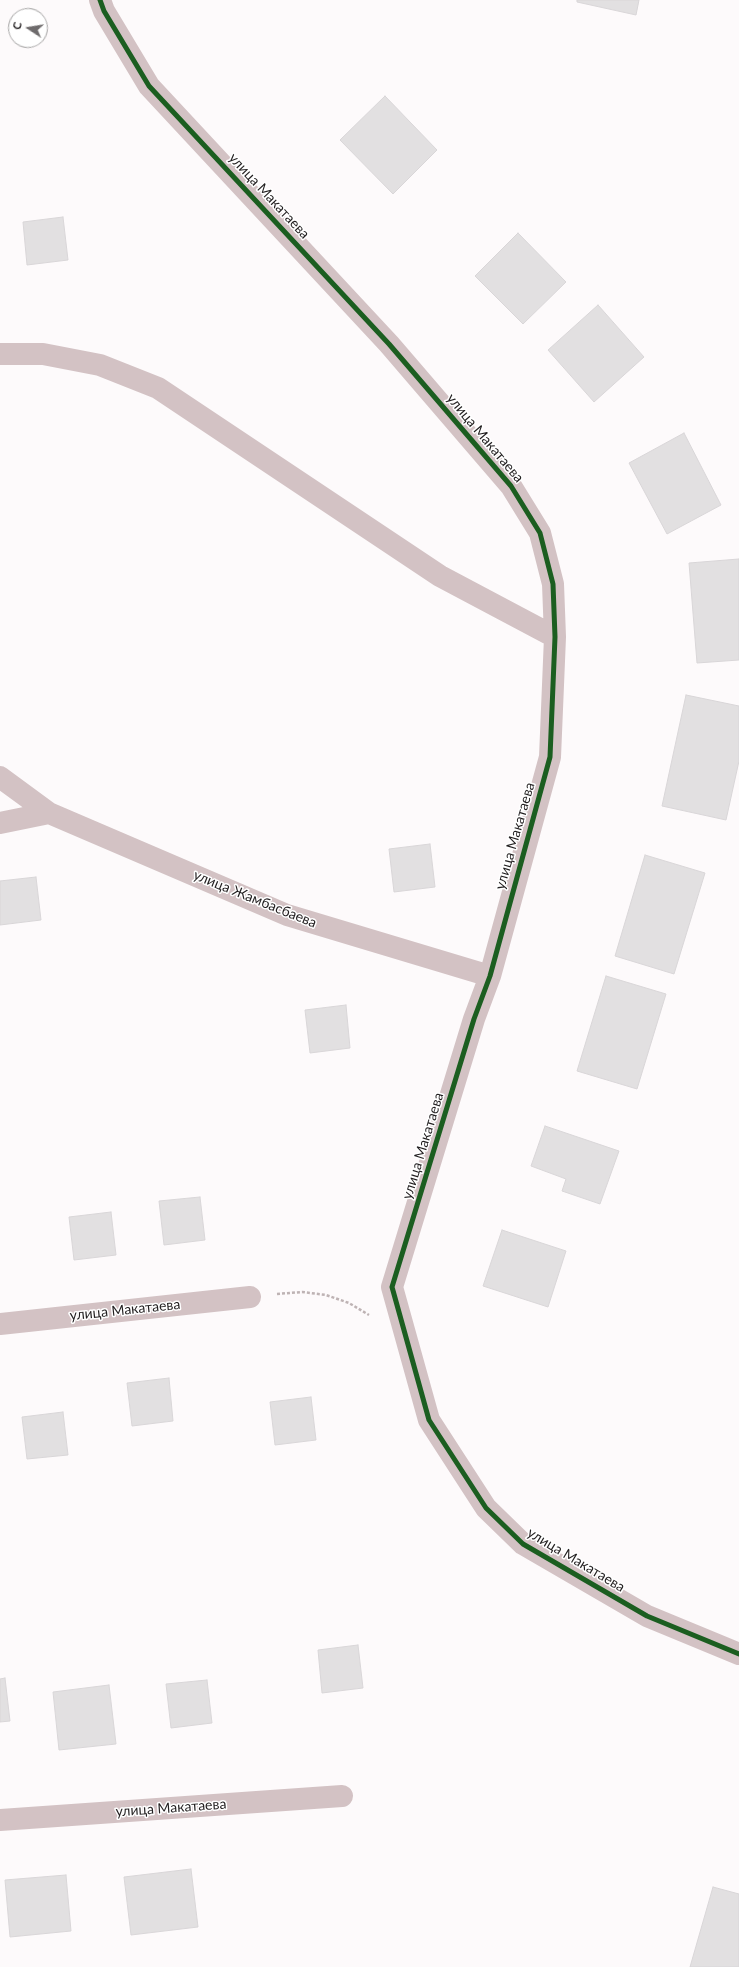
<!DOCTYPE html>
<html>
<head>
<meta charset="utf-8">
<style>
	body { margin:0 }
	#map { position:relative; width:739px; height:1967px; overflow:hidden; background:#fdfafb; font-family:Lato,sans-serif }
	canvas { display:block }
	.north { position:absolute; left:8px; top:8px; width:40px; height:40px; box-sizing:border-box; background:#fff; border:1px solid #a6a5a5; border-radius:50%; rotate:282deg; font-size:11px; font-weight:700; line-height:16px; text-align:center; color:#211e1f }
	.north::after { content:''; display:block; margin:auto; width:14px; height:18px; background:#6e6b6c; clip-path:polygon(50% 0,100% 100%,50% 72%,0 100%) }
</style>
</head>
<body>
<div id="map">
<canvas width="739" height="1967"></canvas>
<div class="north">С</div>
</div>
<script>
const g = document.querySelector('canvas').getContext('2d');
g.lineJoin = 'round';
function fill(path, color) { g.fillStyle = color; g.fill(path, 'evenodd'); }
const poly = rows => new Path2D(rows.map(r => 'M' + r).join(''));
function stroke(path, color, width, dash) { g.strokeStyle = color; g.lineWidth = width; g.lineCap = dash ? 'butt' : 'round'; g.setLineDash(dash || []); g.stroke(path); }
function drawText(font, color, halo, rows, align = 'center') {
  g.font = font + ' Lato,sans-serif'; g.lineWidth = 3; g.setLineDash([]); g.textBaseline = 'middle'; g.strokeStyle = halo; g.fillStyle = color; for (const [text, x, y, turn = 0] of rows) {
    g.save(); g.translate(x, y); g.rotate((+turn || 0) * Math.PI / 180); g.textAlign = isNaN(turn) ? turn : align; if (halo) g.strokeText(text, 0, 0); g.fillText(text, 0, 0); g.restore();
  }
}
const building = poly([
	[577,0,639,0,636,15,577,2,577,0],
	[385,96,437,150,393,194,340,140,385,96],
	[63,217,68,260,27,265,23,222,63,217],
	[518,233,566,282,523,324,475,276,518,233],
	[598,305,644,357,594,402,548,350,598,305],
	[684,433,721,505,667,534,629,463,684,433],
	[739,559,739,660,697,663,689,563,739,559],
	[686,695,739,706,739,761,726,820,662,806,686,695],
	[430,844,435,887,394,892,389,849,430,844],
	[645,855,705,873,674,974,615,956,645,855],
	[36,877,41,920,0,925,0,881,36,877],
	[606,976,666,994,637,1089,577,1071,606,976],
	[346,1005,350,1048,310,1053,305,1010,346,1005],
	[545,1126,619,1151,600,1204,562,1191,566,1179,531,1166,545,1126],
	[200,1197,205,1240,164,1245,159,1201,200,1197],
	[111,1212,116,1255,74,1260,69,1217,111,1212],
	[502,1230,566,1251,548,1307,483,1286,502,1230],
	[169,1378,173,1421,132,1426,127,1383,169,1378],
	[311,1397,316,1440,275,1445,270,1402,311,1397],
	[63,1412,68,1455,27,1459,22,1417,63,1412],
	[358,1645,363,1688,322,1693,318,1650,358,1645],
	[5,1678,10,1721,0,1722,0,1679,5,1678],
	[207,1680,212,1723,171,1728,166,1684,207,1680],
	[109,1685,116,1744,59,1750,53,1692,109,1685],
	[191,1869,198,1927,131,1935,124,1877,191,1869],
	[66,1875,71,1931,10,1937,5,1880,66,1875],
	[713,1887,739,1894,739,1967,690,1967,713,1887]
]);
fill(building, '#e2e0e1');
stroke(building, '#d9d6d8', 1);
stroke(poly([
	[277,1294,302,1292,326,1295,349,1303,369,1315]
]), '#beb3b4', 2.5, [3, 2]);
stroke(poly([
	[100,0,104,11,149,86,389,344,511,486,540,533,553,584,555,637,550,757,490,976,474,1019,392,1287,429,1420,486,1508,523,1544,647,1616,739,1654],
	[0,354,43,354,100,365,158,388,440,576,555,637],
	[0,777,49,813,287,915,490,976],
	[0,823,49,813],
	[0,1324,250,1297],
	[0,1820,342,1796]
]), '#d3c2c4', 22);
stroke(poly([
	[100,0,104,11,149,86,389,344,511,486,540,533,553,584,555,637,550,757,490,976,474,1019,392,1287,429,1420,486,1508,523,1544,647,1616,739,1654]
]), '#1b5e20', 5);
drawText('14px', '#211e1f', '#fff', [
	["улица Макатаева",269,196,47],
	["улица Макатаева",485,438,50],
	["улица Макатаева",515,836,-74],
	["улица Жамбасбаева",255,899,22],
	["улица Макатаева",423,1146,-73],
	["улица Макатаева",125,1310,-6],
	["улица Макатаева",576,1560,31],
	["улица Макатаева",171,1808,-4]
]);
</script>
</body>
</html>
